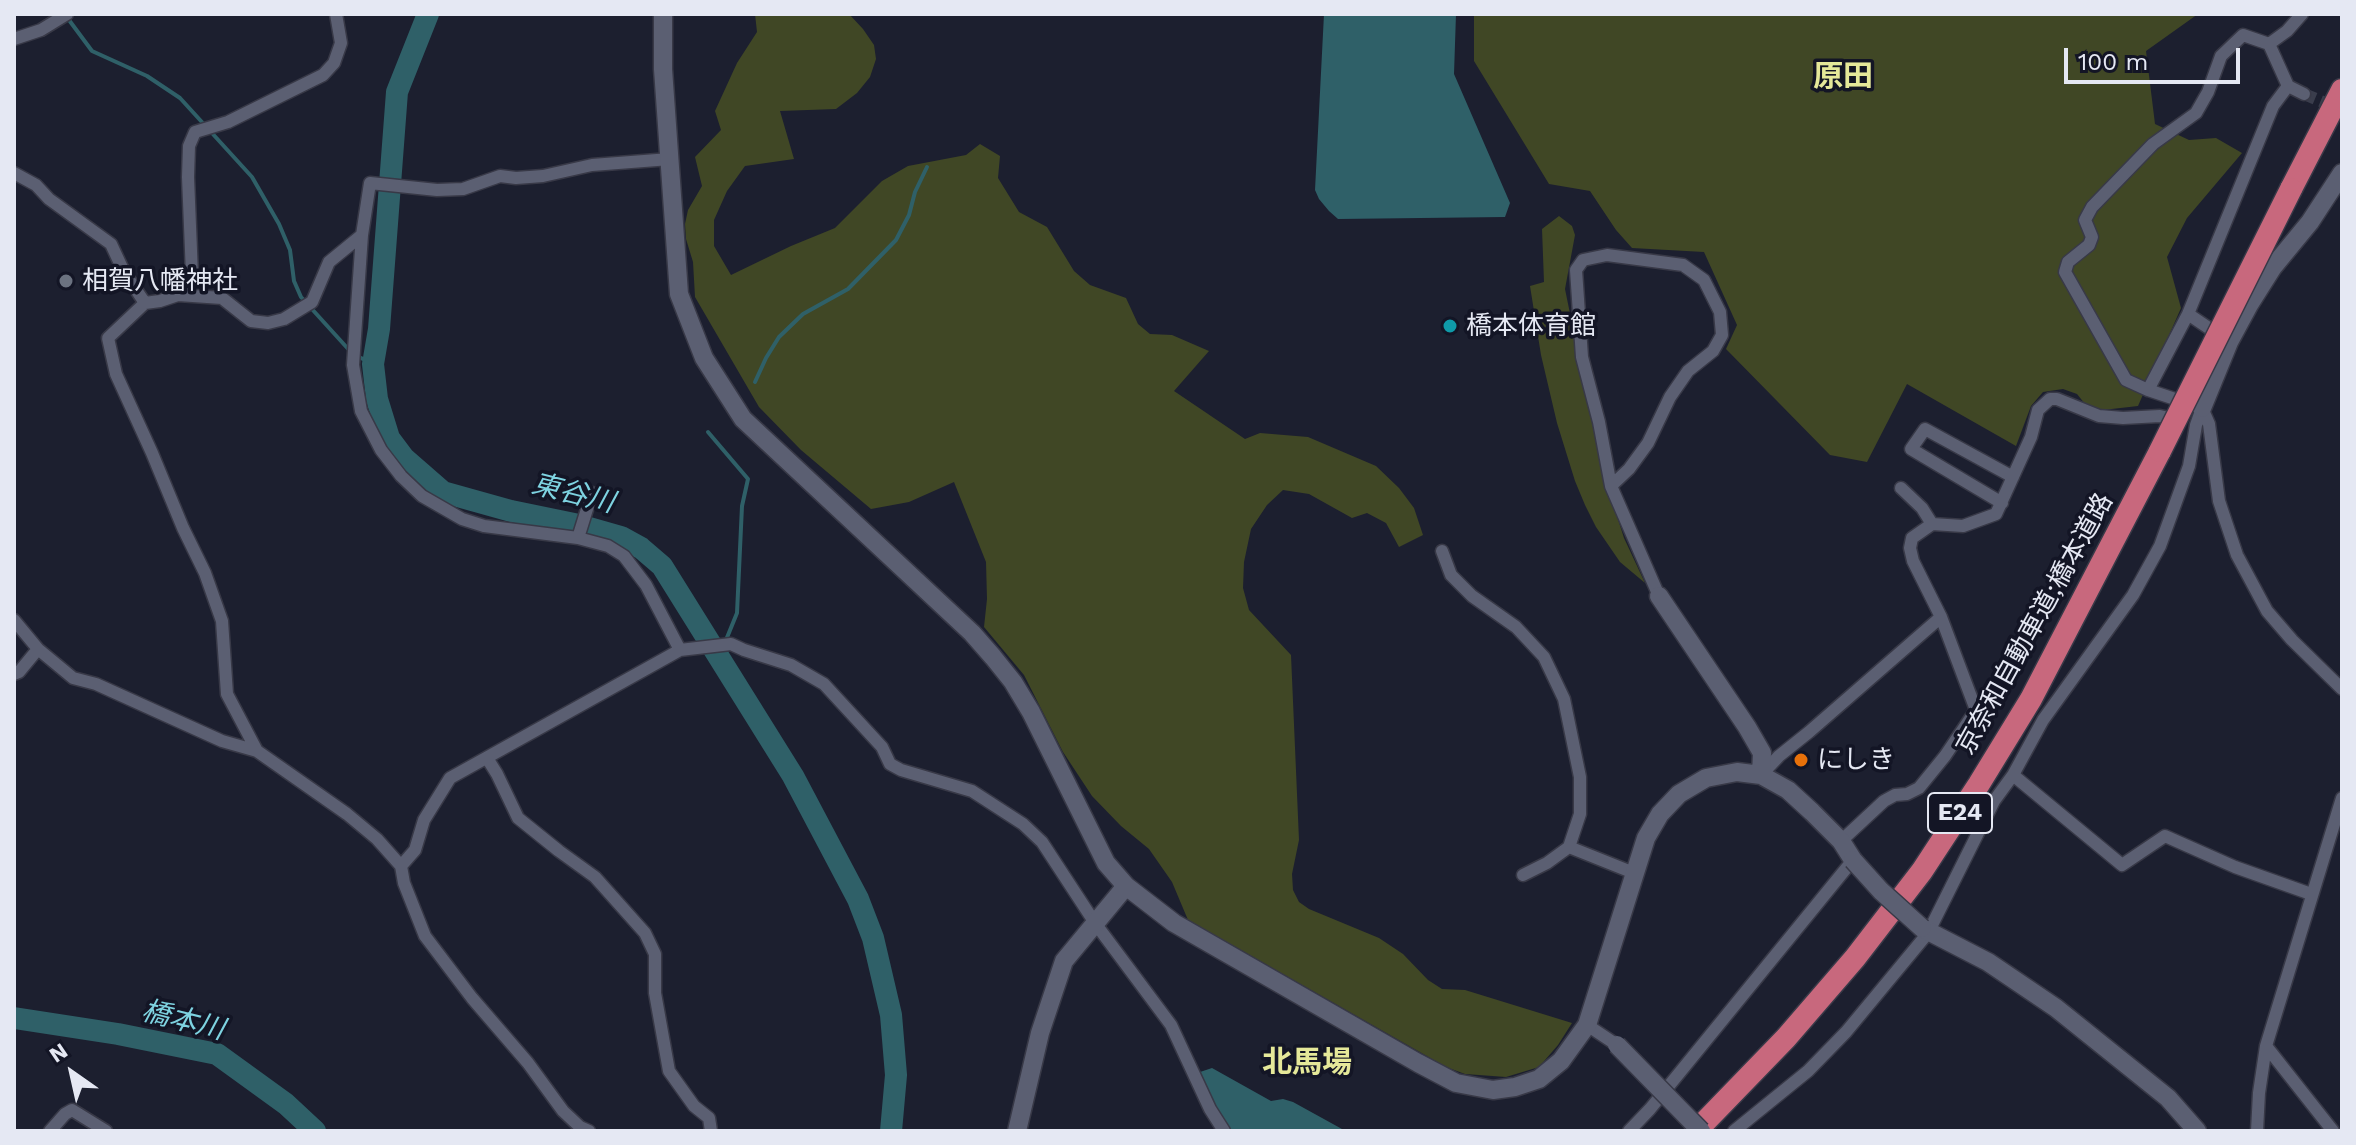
<!DOCTYPE html>
<html>
<head>
<meta charset="utf-8">
<style>
	body { margin:0 }
	#map { position:relative; width:2356px; height:1145px; overflow:hidden; background:#1c1f2f; font-family:"Work Sans",sans-serif }
	canvas { display:block }
	.frame { position:absolute; inset:0; border:16px solid #e5e8f3; pointer-events:none }
	.north { position:absolute; left:32px; top:1033px; width:80px; height:80px; -webkit-text-stroke:6px #131525; paint-order:stroke; rotate:326deg; font-size:22px; font-weight:700; line-height:32px; text-align:center; color:#e5e8f3 }
	.north::after { content:''; display:block; margin:auto; width:28px; height:36px; background:#e5e8f3; clip-path:polygon(50% 0,100% 100%,50% 72%,0 100%) }
	.scale { position:absolute; left:2064px; top:48px; width:176px; height:36px; box-sizing:border-box; border:4px solid #e5e8f3; border-top:0; padding-left:10px; font-size:24px; line-height:28px; white-space:nowrap; color:#e5e8f3; -webkit-text-stroke:6px #131525; paint-order:stroke }
</style>
</head>
<body>
<div id="map">
<canvas width="2356" height="1145"></canvas>
<div class="frame"></div>
<div class="north">N</div>
<div class="scale">100 m</div>
</div>
<script>
const g = document.querySelector('canvas').getContext('2d');
g.lineJoin = 'round';
function fill(path, color) { g.fillStyle = color; g.fill(path, 'evenodd'); }
const poly = rows => new Path2D(rows.map(r => 'M' + r).join(''));
function stroke(path, color, width, dash) { g.strokeStyle = color; g.lineWidth = width; g.lineCap = dash ? 'butt' : 'round'; g.setLineDash(dash || []); g.stroke(path); }
function drawText(font, color, halo, rows, align = 'center') {
  g.font = font + ' "Work Sans","Noto Sans JP",sans-serif'; g.lineWidth = 7; g.setLineDash([]); g.textBaseline = 'middle'; g.strokeStyle = halo; g.fillStyle = color; for (const [text, x, y, turn = 0] of rows) {
    g.save(); g.translate(x, y); g.rotate((+turn || 0) * Math.PI / 180); g.textAlign = isNaN(turn) ? turn : align; if (halo) g.strokeText(text, 0, 0); g.fillText(text, 0, 0); g.restore();
  }
}
fill(poly([
	[755,14,849,14,863,29,874,45,876,59,870,77,857,93,836,109,780,111,794,159,745,166,727,191,714,220,714,246,731,275,791,246,835,228,882,181,908,166,966,155,980,144,1000,156,998,178,1019,212,1047,227,1074,271,1090,285,1126,298,1138,324,1150,334,1172,335,1209,351,1174,391,1245,439,1260,433,1308,437,1376,466,1399,488,1414,508,1423,535,1399,547,1386,523,1367,513,1352,518,1309,494,1283,490,1267,505,1251,529,1244,562,1243,588,1249,610,1291,655,1299,840,1292,874,1293,890,1299,902,1309,909,1379,938,1403,954,1428,980,1442,989,1465,990,1572,1023,1558,1045,1539,1067,1506,1077,1465,1074,1446,1067,1188,920,1172,882,1149,849,1121,826,1092,796,1063,752,1024,675,984,627,987,599,986,562,954,482,909,502,871,509,801,450,759,407,695,297,693,262,686,239,685,224,688,210,702,186,695,157,721,130,715,111,737,63,757,32],
	[1474,14,2198,14,2146,51,2155,124,2189,140,2216,138,2242,153,2187,218,2167,257,2181,308,2138,406,2103,410,2085,404,2077,394,2063,389,2043,392,2031,406,2016,446,1907,384,1867,462,1830,455,1726,349,1737,325,1704,252,1632,248,1616,230,1590,191,1549,184,1474,61],
	[1559,216,1572,226,1575,235,1565,289,1601,466,1624,538,1645,583,1620,562,1596,527,1585,505,1575,481,1557,423,1541,355,1530,286,1544,282,1542,229]
]), '#404725');
fill(poly([
	[1324,14,1456,14,1454,74,1510,203,1505,217,1338,219,1329,211,1319,199,1315,190],
	[1212,1068,1271,1101,1283,1099,1293,1102,1342,1129,1340,1131,1230,1131,1218,1114,1197,1073]
]), '#2f6068');
stroke(poly([
	[66,16,92,51,147,76,180,98,252,177,279,224,290,250,294,281,301,297,350,351],
	[357,356,373,364],
	[755,382,766,358,779,337,803,314,848,289,896,240,909,215,915,192,927,167],
	[708,432,748,479,742,506,737,613,726,640],
	[719,658,723,648]
]), '#2f6068', 4);
stroke(poly([
	[428,14,397,92,379,329,373,364,377,399,389,438,404,458,443,492,511,511,579,525,621,537,641,548,662,566,793,776,858,899,873,938,891,1015,896,1075,891,1131],
	[14,1018,118,1034,217,1054,286,1104,315,1131]
]), '#2f6068', 22);
stroke(poly([
	[2304,94,2335,107]
]), '#3a3d4c', 12, [12, 6]);
const street = poly([
	[14,39,41,30,67,14],
	[2269,44,2287,31,2302,14],
	[2304,94,2288,86,2269,44,2243,35,2221,56,2208,92,2196,113,2153,144,2092,207,2085,220,2092,237,2089,245,2068,262,2065,272,2126,380,2148,390,2202,408,2209,424,2219,501,2237,555,2267,611,2292,640,2342,689],
	[670,159,592,165,543,176,516,178,500,176,463,189,437,190,370,183,362,235,353,365,361,411,381,450,401,476,422,496,462,519,484,526,578,538,608,546,624,556,646,585,680,650],
	[14,173,36,185,49,199,111,244,124,272,145,303],
	[178,295,192,275,188,177,189,146,195,132,228,122,323,75,334,63,341,43,336,14],
	[2188,314,2222,337],
	[2148,390,2188,314,2273,106,2288,86],
	[1611,486,1629,469,1648,443,1670,397,1688,371,1713,351,1722,335,1720,312,1704,280,1683,265,1607,255,1583,260,1576,270,1582,357,1599,422,1611,486,1659,596],
	[1901,488,1922,508,1932,524],
	[2002,503,1911,449,1925,429,2013,477],
	[578,538,592,493],
	[1442,551,1451,575,1472,596,1516,627,1544,657,1564,699,1580,777,1580,814,1569,847],
	[14,620,38,649,73,678,96,684,222,741,257,751,347,814,377,839,401,866,404,883,425,936,472,998,528,1063,563,1111,580,1127,589,1131],
	[14,674,19,672,38,649],
	[257,751,227,694,222,621,205,573,183,528,152,453,116,374,108,338,145,303,160,301,178,295,222,298,251,321,268,323,284,319,312,302,329,262,362,235],
	[487,758,497,774,518,818,559,851,595,877,645,933,655,954,655,993,669,1071,694,1106,709,1118,711,1131],
	[1761,775,1779,756,1809,732,1941,617],
	[2013,775,2122,865,2165,836,2235,867,2311,894],
	[1841,841,1884,801,1895,795,1907,794,1919,788,1945,756,1976,710,1941,617,1913,561,1910,548,1912,538,1932,524,1963,526,1996,514,2031,437,2038,410,2050,399,2057,399,2099,416,2123,418,2160,416,2179,420],
	[401,866,415,850,424,820,450,778,680,650,731,644,744,650,791,665,824,684,882,747,890,764,901,770,972,791,1023,824,1042,842,1095,923,1171,1025,1210,1109,1224,1131],
	[1523,875,1547,863,1569,847,1634,873],
	[1587,1025,1617,1045],
	[2266,1046,2333,1131],
	[50,1131,65,1114,72,1110,106,1131],
	[1629,1131,1650,1109,1853,860],
	[1734,1131,1808,1071,1846,1032,1928,933,1994,801,2013,775,2043,720,2133,595,2160,546,2189,466,2196,425,2202,408],
	[2257,1131,2259,1093,2266,1046,2342,798]
]);
const secondary = poly([
	[663,14,663,69,679,294,704,358,743,419,972,633,993,657,1013,682,1031,712,1106,863,1126,886,1174,923,1418,1063,1456,1083,1493,1090,1515,1087,1539,1079,1561,1061,1587,1025,1646,838,1660,814,1679,794,1706,778,1737,772,1761,775,1788,790,1812,812,1841,841,1853,860],
	[2202,408,2229,342,2249,305,2273,267,2310,222,2342,173],
	[1659,596,1747,727,1762,753,1761,775],
	[1922,928,1988,962,2056,1008,2168,1098,2197,1131],
	[1017,1131,1040,1033,1064,961,1126,886]
]);
const highway = poly([
	[2291,189,2342,90],
	[1696,1131,1786,1038,1855,958,1922,871,1979,784,2031,699,2160,451]
]);
stroke(street, '#383947', 15);
stroke(secondary, '#383947', 21);
stroke(highway, '#383947', 25);
stroke(street, '#5b5f72', 12);
stroke(secondary, '#5b5f72', 18);
stroke(highway, '#c8687d', 22);
const secondaryBridge = poly([
	[1853,860,1881,891,1922,928],
	[1617,1045,1701,1131]
]);
const highwayBridge = poly([
	[2160,451,2291,189]
]);
stroke(secondaryBridge, '#383947', 21, []);
stroke(highwayBridge, '#383947', 25, []);
stroke(secondaryBridge, '#5b5f72', 18);
stroke(highwayBridge, '#c8687d', 22);
for (const [x, y, r, color] of [
	[66,281,8,"#6b7280"],
	[1450,326,8,"#0f9aa8"],
	[1801,760,8,"#e8710a"]
]) { const dot = new Path2D(); dot.arc(x, y, r, 0, 2 * Math.PI); g.fillStyle = color; g.fill(dot); stroke(dot, '#131525', 3); }
for (const [x, y, w] of [
	[1960,813,64]
]) { const box = new Path2D(); box.roundRect(x - w / 2, y - 20, w, 40, 6); g.fillStyle = '#131525'; g.fill(box); stroke(box, '#e5e8f3', 2); }
drawText('bold 24px', '#e5e8f3', null, [
	["E24",1960,813]
]);
drawText('26px', '#e5e8f3', '#131525', [
	["相賀八幡神社",82,281],
	["橋本体育館",1466,326],
	["にしき",1817,760]
], 'left');
drawText('26px', '#e5e8f3', '#131525', [
	["京奈和自動車道;橋本道路",2035,624,-61]
]);
drawText('italic 28px', '#7ed3e1', '#131525', [
	["東谷川",573,494,14],
	["橋本川",183,1021,14]
]);
drawText('bold 30px', '#e5e899', '#131525', [
	["原田",1843,77],
	["北馬場",1307,1063]
]);
</script>
</body>
</html>
